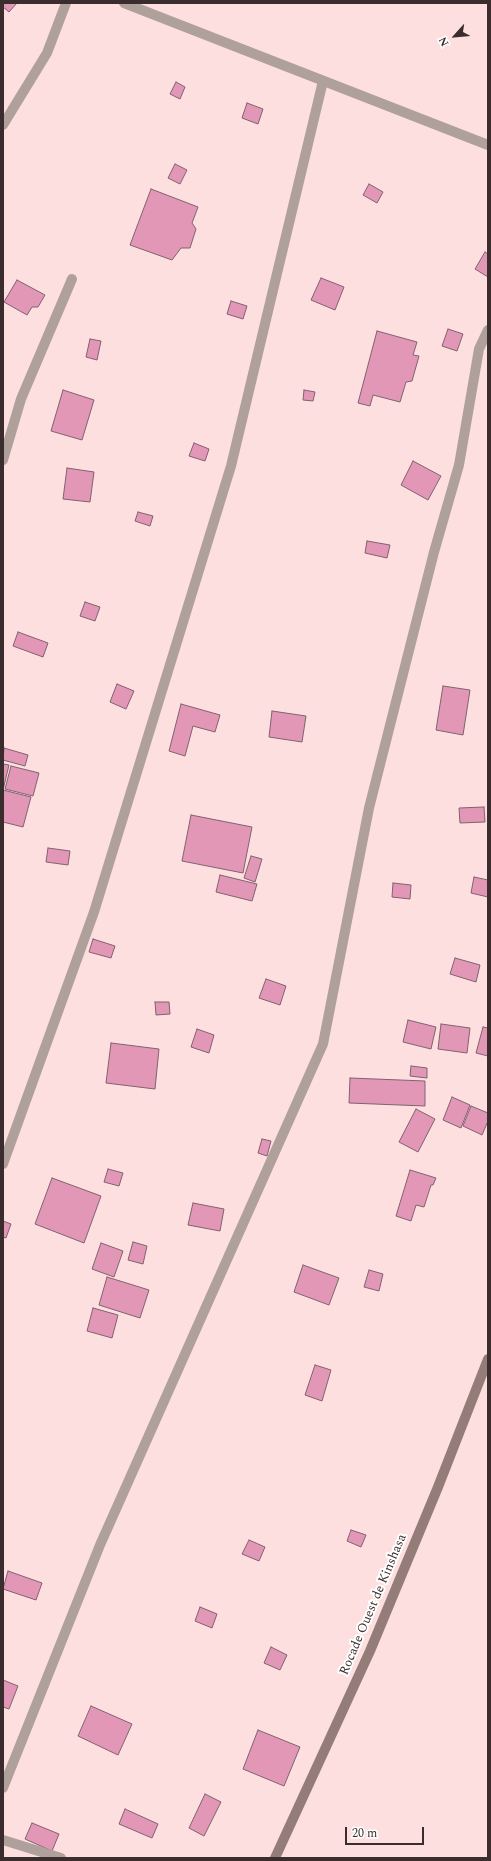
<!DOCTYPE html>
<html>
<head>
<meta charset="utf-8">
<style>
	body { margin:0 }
	#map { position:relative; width:491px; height:1861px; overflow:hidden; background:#fddfe0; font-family:Spectral,serif }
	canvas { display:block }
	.frame { position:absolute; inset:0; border:4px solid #3b2d2e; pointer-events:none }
	.north { position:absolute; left:435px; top:16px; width:40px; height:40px; -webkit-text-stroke:3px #fff; paint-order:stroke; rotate:243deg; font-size:11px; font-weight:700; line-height:16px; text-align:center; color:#3b2d2e }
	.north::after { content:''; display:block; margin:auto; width:14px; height:18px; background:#3b2d2e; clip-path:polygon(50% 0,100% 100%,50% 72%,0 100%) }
	.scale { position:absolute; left:345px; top:1827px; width:79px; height:18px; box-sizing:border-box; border:2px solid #3b2d2e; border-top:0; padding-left:5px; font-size:12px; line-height:14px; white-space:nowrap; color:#3b2d2e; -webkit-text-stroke:3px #fff; paint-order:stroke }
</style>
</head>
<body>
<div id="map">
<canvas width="491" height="1861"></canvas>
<div class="frame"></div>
<div class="north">N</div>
<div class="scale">20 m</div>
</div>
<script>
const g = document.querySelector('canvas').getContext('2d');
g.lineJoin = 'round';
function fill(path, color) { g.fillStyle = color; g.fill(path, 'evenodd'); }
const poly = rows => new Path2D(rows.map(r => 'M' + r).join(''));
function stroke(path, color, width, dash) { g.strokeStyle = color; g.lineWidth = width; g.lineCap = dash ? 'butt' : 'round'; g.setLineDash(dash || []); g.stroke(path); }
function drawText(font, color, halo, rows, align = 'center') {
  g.font = font + ' Spectral,serif'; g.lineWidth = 4; g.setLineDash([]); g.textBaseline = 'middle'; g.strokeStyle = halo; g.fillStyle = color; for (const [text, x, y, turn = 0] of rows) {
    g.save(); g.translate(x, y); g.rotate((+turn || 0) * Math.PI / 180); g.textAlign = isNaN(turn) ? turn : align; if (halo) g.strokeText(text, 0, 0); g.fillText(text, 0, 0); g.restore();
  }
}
const building = poly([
	[3,3,17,3,9,12,3,7,3,3],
	[176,82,185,87,180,99,170,94,176,82],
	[247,103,263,109,258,124,242,118,247,103],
	[175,164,187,170,180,184,168,178,175,164],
	[369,184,383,192,377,203,363,195,369,184],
	[151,189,198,207,192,223,196,229,190,248,181,248,172,260,130,245,151,189],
	[485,252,488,254,488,277,475,269,485,252],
	[321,278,344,287,335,310,311,300,321,278],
	[17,280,45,295,38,307,32,307,27,315,4,302,17,280],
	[231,301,247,306,243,319,227,314,231,301],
	[448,329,463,334,457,351,442,346,448,329],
	[377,331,417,342,413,355,419,356,412,381,406,382,400,402,373,395,370,406,358,403,377,331],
	[90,339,101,341,97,360,86,357,90,339],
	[63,390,94,400,82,440,51,431,63,390],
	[304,390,315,392,313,401,303,400,304,390],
	[194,443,209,449,205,461,189,456,194,443],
	[413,461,441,476,428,500,401,485,413,461],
	[67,468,94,472,90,502,63,499,67,468],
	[138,512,153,516,150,526,135,521,138,512],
	[367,541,390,545,387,558,365,553,367,541],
	[85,602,100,607,95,621,80,616,85,602],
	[18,632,48,643,43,657,13,646,18,632],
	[117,684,134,691,126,709,110,702,117,684],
	[443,686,470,690,463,735,436,730,443,686],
	[181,704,220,715,215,732,193,726,185,756,169,751,181,704],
	[272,711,306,716,302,742,269,737,272,711],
	[4,748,28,755,25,766,3,760,4,748],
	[3,764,9,765,3,790,31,797,23,827,3,822,3,764],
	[11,766,39,773,33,796,5,789,11,766],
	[484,807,485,822,460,823,459,808,484,807],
	[191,815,252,827,243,873,182,861,191,815],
	[48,848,70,851,68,865,46,862,48,848],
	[251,856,262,859,255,882,244,878,251,856],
	[220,875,257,884,252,901,216,892,220,875],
	[474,877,488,880,488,897,471,893,474,877],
	[393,883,411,885,410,899,392,897,393,883],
	[93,939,115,946,111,958,89,952,93,939],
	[455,958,480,965,476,982,450,974,455,958],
	[266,979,286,986,280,1005,259,998,266,979],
	[155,1002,169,1002,170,1014,156,1015,155,1002],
	[408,1020,436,1027,431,1049,403,1042,408,1020],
	[441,1024,470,1028,467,1053,438,1049,441,1024],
	[483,1027,488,1028,488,1056,476,1053,483,1027],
	[197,1029,214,1035,209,1053,191,1047,197,1029],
	[111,1043,159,1049,155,1089,106,1083,111,1043],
	[411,1066,427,1068,427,1078,410,1076,411,1066],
	[350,1078,425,1081,425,1106,349,1103,350,1078],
	[452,1097,470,1105,461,1128,443,1120,452,1097],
	[471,1106,488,1113,488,1121,482,1135,463,1126,471,1106],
	[416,1109,435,1119,418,1152,399,1142,416,1109],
	[262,1139,271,1141,267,1156,258,1153,262,1139],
	[108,1169,123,1173,119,1186,104,1182,108,1169],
	[410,1170,436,1178,433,1185,431,1185,424,1207,416,1205,411,1221,396,1216,410,1170],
	[52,1178,101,1196,84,1243,35,1224,52,1178],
	[193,1203,224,1209,220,1231,188,1225,193,1203],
	[3,1221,11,1224,6,1238,3,1237,3,1221],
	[133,1242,147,1246,143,1264,128,1260,133,1242],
	[101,1243,123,1251,114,1277,92,1269,101,1243],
	[303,1265,339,1278,329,1305,294,1292,303,1265],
	[369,1270,383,1274,379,1291,364,1287,369,1270],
	[107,1277,149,1290,140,1318,99,1305,107,1277],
	[93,1308,118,1315,112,1338,87,1331,93,1308],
	[315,1365,331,1370,322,1401,305,1395,315,1365],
	[351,1530,366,1535,361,1547,347,1541,351,1530],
	[249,1540,265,1547,259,1561,242,1554,249,1540],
	[8,1571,42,1583,36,1600,3,1589,8,1571],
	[200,1607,217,1614,212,1628,195,1621,200,1607],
	[271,1647,287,1655,280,1670,264,1663,271,1647],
	[3,1680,18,1686,9,1709,3,1707,3,1680],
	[91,1706,132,1724,118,1755,78,1736,91,1706],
	[258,1730,300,1747,284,1786,243,1769,258,1730],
	[205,1794,221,1802,204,1836,189,1828,205,1794],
	[125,1809,158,1824,152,1838,119,1824,125,1809],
	[32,1823,59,1834,52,1851,25,1839,32,1823]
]);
fill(building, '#e297b7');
stroke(building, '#80626e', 1);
stroke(poly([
	[124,3,488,145],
	[3,125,47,53,66,3],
	[3,460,21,399,72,279],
	[3,1164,94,912,231,466,323,81],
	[3,1788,100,1545,323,1044,369,808,434,552,459,465,479,349,488,330],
	[3,1840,61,1858]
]), '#afa09c', 10);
stroke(poly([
	[275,1858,370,1651,438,1487,488,1359]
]), '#947d78', 10);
drawText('13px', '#3b2d2e', '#fff', [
	["Rocade Ouest de Kinshasa",374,1605,-67]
]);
</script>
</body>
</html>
